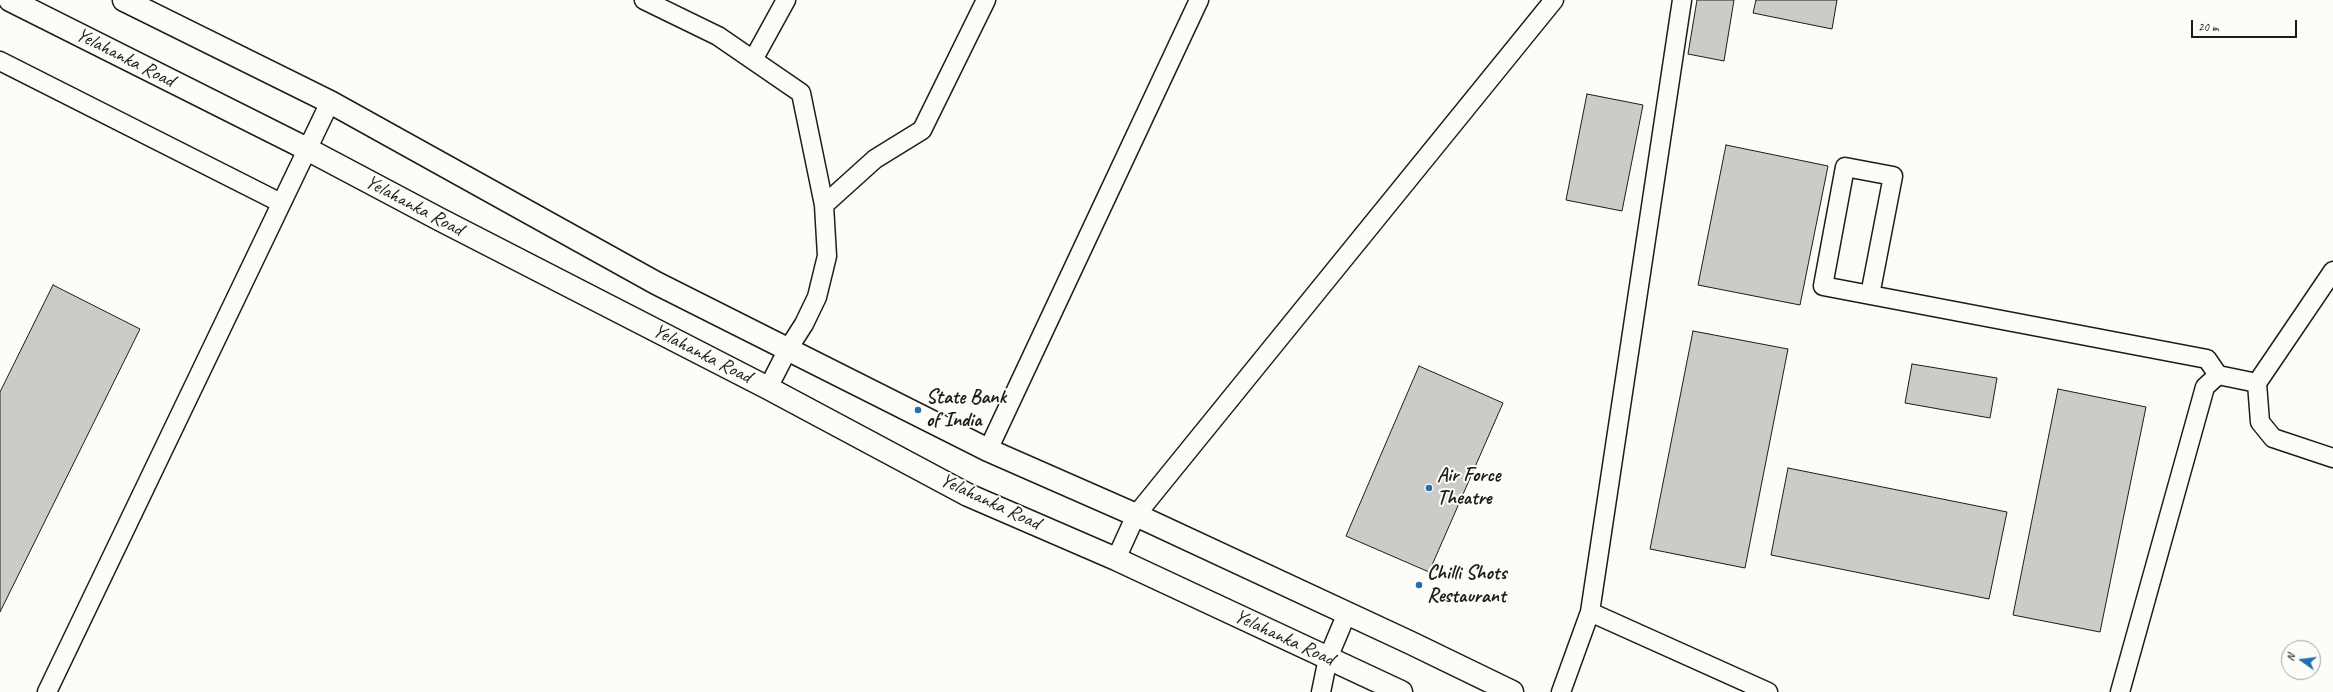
<!DOCTYPE html>
<html>
<head>
<meta charset="utf-8">
<style>
	body { margin:0 }
	#map { position:relative; width:2333px; height:692px; overflow:hidden; background:#fdfcf7; font-family:Caveat,sans-serif }
	canvas { display:block }
	.north { position:absolute; left:2281px; top:640px; width:40px; height:40px; box-sizing:border-box; background:#fdfcf7; border:1px solid #a3a29f; border-radius:50%; rotate:284deg; font-size:11px; font-weight:700; line-height:16px; text-align:center; color:#1c1c1c }
	.north::after { content:''; display:block; margin:auto; width:14px; height:18px; background:#1f6fb2; clip-path:polygon(50% 0,100% 100%,50% 72%,0 100%) }
	.scale { position:absolute; left:2191px; top:20px; width:106px; height:18px; box-sizing:border-box; border:2px solid #1c1c1c; border-top:0; padding-left:5px; font-size:12px; line-height:14px; white-space:nowrap; color:#1c1c1c; -webkit-text-stroke:3px #fdfcf7; paint-order:stroke }
</style>
</head>
<body>
<div id="map">
<canvas width="2333" height="692"></canvas>
<div class="north">N</div>
<div class="scale">20 m</div>
</div>
<script>
const g = document.querySelector('canvas').getContext('2d');
g.lineJoin = 'round';
function fill(path, color) { g.fillStyle = color; g.fill(path, 'evenodd'); }
const poly = rows => new Path2D(rows.map(r => 'M' + r).join(''));
function stroke(path, color, width, dash) { g.strokeStyle = color; g.lineWidth = width; g.lineCap = dash ? 'butt' : 'round'; g.setLineDash(dash || []); g.stroke(path); }
function drawText(font, color, halo, rows, align = 'center') {
  g.font = font + ' Caveat,sans-serif'; g.lineWidth = 4; g.setLineDash([]); g.textBaseline = 'middle'; g.strokeStyle = halo; g.fillStyle = color; for (const [text, x, y, turn = 0] of rows) {
    g.save(); g.translate(x, y); g.rotate((+turn || 0) * Math.PI / 180); g.textAlign = isNaN(turn) ? turn : align; if (halo) g.strokeText(text, 0, 0); g.fillText(text, 0, 0); g.restore();
  }
}
const building = poly([
	[1697,0,1734,0,1724,61,1688,54,1697,0],
	[1756,0,1837,0,1832,29,1753,13,1756,0],
	[1587,94,1643,105,1622,211,1566,200,1587,94],
	[1726,145,1828,166,1800,305,1698,285,1726,145],
	[53,285,140,329,0,612,0,392,53,285],
	[1693,331,1788,349,1745,568,1650,549,1693,331],
	[1912,364,1997,378,1990,418,1905,403,1912,364],
	[1419,366,1503,403,1429,572,1346,536,1419,366],
	[2058,389,2146,407,2100,632,2013,615,2058,389],
	[1788,468,2007,512,1989,599,1771,555,1788,468]
]);
fill(building, '#cccbc8');
stroke(building, '#1c1c1c', 1);
const lane = poly([
	[644,0,718,36,801,93,824,205,827,256,817,297,804,324,788,349,768,388],
	[753,60,786,0],
	[0,61,281,203],
	[824,205,875,159,922,130,986,0],
	[2333,271,2257,383,2260,422,2273,438,2333,458],
	[1870,295,1893,176,1845,167,1823,286,2207,359,2218,375],
	[988,450,1199,0],
	[1116,559,1136,515,1554,0],
	[1590,612,1768,692],
	[47,692,330,102],
	[1321,692,1328,658,1347,613],
	[1561,692,1590,612,1682,0],
	[2120,692,2205,387,2218,375,2257,383]
]);
const primary = poly([
	[10,0,307,149,439,219,768,388,968,495,1116,559,1401,692],
	[124,0,330,102,656,283,988,450,1136,515,1411,643,1512,692]
]);
stroke(lane, '#1c1c1c', 21);
stroke(primary, '#1c1c1c', 25);
stroke(lane, '#fdfcf7', 18);
stroke(primary, '#fdfcf7', 22);
for (const [x, y, r, color] of [
	[918,410,4,"#1f6fb2"],
	[1429,488,4,"#1f6fb2"],
	[1419,585,4,"#1f6fb2"]
]) { const dot = new Path2D(); dot.arc(x, y, r, 0, 2 * Math.PI); g.fillStyle = color; g.fill(dot); stroke(dot, '#fdfcf7', 1.5); }
drawText('20px', '#1c1c1c', '#fdfcf7', [
	["Yelahanka Road",125,58,27],
	["Yelahanka Road",414,206,28],
	["Yelahanka Road",702,354,27],
	["Yelahanka Road",990,502,25],
	["Yelahanka Road",1284,638,25]
]);
drawText('bold 20px', '#1c1c1c', '#fdfcf7', [
	["State Bank",926,398],
	["of India",926,421],
	["Air Force",1437,476],
	["Theatre",1437,499],
	["Chilli Shots",1427,574],
	["Restaurant",1427,597]
], 'left');
</script>
</body>
</html>
